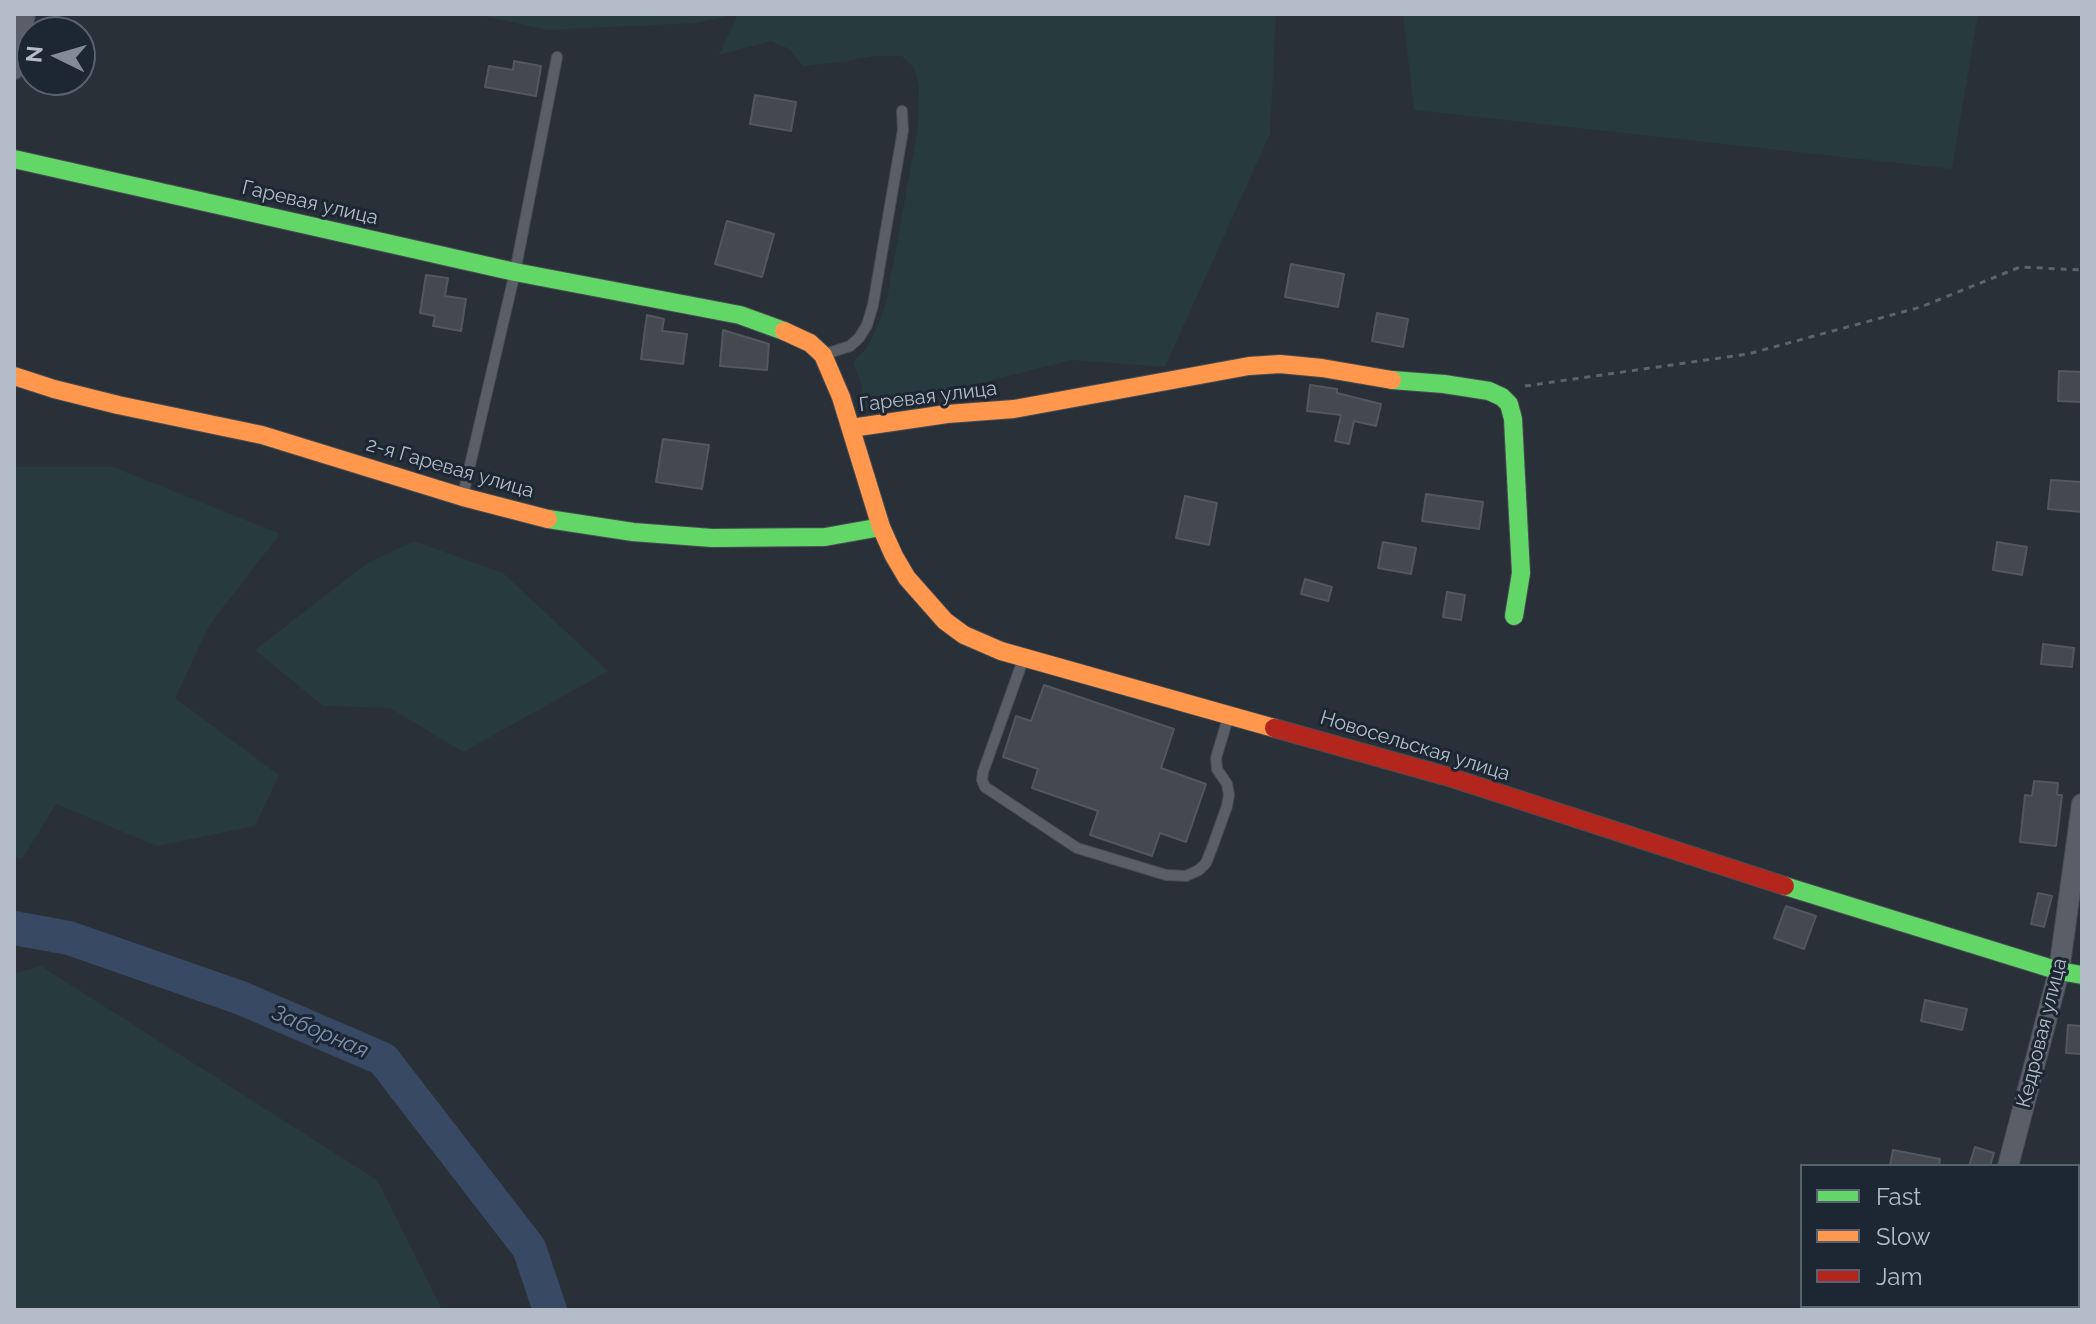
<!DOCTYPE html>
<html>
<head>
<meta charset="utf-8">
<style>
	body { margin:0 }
	#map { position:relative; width:2096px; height:1324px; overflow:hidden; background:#2a3038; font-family:Raleway,sans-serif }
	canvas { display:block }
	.frame { position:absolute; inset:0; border:16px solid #b4bcc9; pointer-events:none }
	.legend { position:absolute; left:1800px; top:1164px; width:280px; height:144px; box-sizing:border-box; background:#1d2633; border:2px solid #59626f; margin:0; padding:10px 14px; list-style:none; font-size:24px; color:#b4bcc9 }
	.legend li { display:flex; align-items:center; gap:16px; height:40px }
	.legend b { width:40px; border:2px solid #59626f }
	.north { position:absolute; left:16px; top:16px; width:80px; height:80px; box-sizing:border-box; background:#1d2633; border:2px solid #59626f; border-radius:50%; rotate:275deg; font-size:22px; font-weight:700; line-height:32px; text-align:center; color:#b4bcc9 }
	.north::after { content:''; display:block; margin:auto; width:28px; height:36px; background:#848b96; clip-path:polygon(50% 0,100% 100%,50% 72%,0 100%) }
</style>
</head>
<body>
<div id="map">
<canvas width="2096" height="1324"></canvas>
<div class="frame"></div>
<ul class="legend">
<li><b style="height:10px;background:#63d668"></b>Fast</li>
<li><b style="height:10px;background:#ff974d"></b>Slow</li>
<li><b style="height:10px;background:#b3261e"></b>Jam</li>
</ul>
<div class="north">N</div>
</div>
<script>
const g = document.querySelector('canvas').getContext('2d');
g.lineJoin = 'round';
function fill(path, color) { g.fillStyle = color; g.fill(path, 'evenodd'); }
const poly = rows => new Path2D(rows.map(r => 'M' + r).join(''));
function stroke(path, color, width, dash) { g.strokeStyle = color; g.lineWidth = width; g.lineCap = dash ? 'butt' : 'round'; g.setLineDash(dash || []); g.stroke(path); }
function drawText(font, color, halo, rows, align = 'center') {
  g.font = font + ' Raleway,sans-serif'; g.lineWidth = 6; g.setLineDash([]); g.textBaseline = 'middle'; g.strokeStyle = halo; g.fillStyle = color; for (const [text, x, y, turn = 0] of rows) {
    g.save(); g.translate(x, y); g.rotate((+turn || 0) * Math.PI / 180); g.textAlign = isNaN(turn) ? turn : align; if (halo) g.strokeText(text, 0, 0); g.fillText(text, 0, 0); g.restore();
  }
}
fill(poly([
	[475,14,737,14,697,23,547,30],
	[738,14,1276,14,1270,134,1165,367,1072,360,873,410,863,407,862,386,853,362,865,350,876,330,886,303,918,127,919,85,914,68,902,56,874,56,840,62,803,66,789,49,771,41,719,55],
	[1403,14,1978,14,1952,169,1414,110],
	[14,467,113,467,280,534,210,624,175,698,279,775,255,826,157,846,56,804,22,859,14,857],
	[414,541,503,573,608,671,463,752,390,708,323,706,255,650,366,564],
	[41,966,377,1180,442,1310,14,1310,14,974]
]), '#273a3e');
stroke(poly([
	[14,928,69,938,241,998,383,1059,529,1248,550,1310]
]), '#384963', 34);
const building = poly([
	[514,61,541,66,536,96,485,87,489,66,513,70,514,61],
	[755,95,796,102,791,131,750,124,755,95],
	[727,221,774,234,762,277,715,264,727,221],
	[1291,264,1344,274,1338,307,1285,297,1291,264],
	[426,275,448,278,445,296,466,299,461,331,433,326,435,316,420,313,426,275],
	[1377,313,1408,319,1403,347,1372,341,1377,313],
	[647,315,664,319,662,331,687,334,683,364,641,359,647,315],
	[723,330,769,344,767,370,720,366,723,330],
	[2059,371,2082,372,2082,402,2058,401,2059,371],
	[1310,385,1337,389,1337,393,1381,404,1376,426,1354,421,1349,444,1335,441,1341,415,1307,411,1310,385],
	[663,439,709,445,702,489,656,482,663,439],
	[2051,480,2082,482,2082,512,2048,509,2051,480],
	[1426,494,1483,502,1479,529,1422,521,1426,494],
	[1185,496,1217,503,1209,545,1176,538,1185,496],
	[1383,542,1416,548,1411,574,1378,568,1383,542],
	[1997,542,2027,547,2022,575,1993,570,1997,542],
	[1305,579,1332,587,1328,601,1301,594,1305,579],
	[1447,592,1465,595,1461,620,1443,617,1447,592],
	[2043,644,2074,648,2072,667,2041,664,2043,644],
	[1044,685,1174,729,1161,768,1206,784,1186,842,1160,833,1152,856,1090,835,1098,811,1032,788,1038,769,1003,757,1016,716,1031,721,1044,685],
	[2034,781,2058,783,2057,795,2062,795,2056,846,2020,842,2025,795,2032,796,2034,781],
	[2038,893,2052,896,2044,927,2031,924,2038,893],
	[1786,906,1816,916,1804,949,1774,938,1786,906],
	[1925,1000,1967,1009,1962,1030,1921,1021,1925,1000],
	[2068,1025,2082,1026,2082,1054,2066,1053,2068,1025],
	[1975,1147,1994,1153,1990,1166,1969,1166,1975,1147],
	[1893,1150,1940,1159,1939,1166,1890,1166,1893,1150]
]);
fill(building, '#444950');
stroke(building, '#52575f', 2);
const lane = poly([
	[826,354,850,346,859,338,867,325,873,305,903,130,902,111],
	[463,495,515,272,557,57],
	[1023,660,983,772,982,780,985,787,1077,848,1166,875,1186,876,1199,870,1206,863,1212,848,1227,806,1229,795,1227,784,1217,769,1216,758,1228,718]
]);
const street = poly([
	[14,69,25,14],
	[2008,1166,2059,971,2082,804],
	[1970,1310,1971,1306]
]);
const fast = poly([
	[14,159,515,272,740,315,784,331],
	[1392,380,1444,384,1489,391,1502,397,1509,404,1513,419,1521,573,1514,616],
	[548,519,633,532,712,538,825,537,881,527],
	[1785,886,2059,971,2082,975]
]);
const slow = poly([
	[784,331,810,343,823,355,841,397,881,527,894,556,907,578,945,621,964,635,1001,651,1274,728],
	[14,376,54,389,118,405,262,435,463,497,548,519],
	[851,428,947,414,1014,409,1249,366,1280,364,1322,368,1392,380]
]);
const jam = poly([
	[1274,728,1449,777,1785,886]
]);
stroke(lane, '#484c53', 12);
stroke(street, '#484c53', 22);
stroke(fast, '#484c53', 20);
stroke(slow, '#484c53', 20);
stroke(jam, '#484c53', 20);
stroke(poly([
	[1525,386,1748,354,1921,307,2020,267,2082,270]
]), '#5d636a', 3, [6, 6]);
stroke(lane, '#5a5e66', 10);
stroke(street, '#5a5e66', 20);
stroke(fast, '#63d668', 18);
stroke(slow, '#ff974d', 18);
stroke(jam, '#b3261e', 18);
drawText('20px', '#b4bcc9', '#1d2633', [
	["Гаревая улица",310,203,13],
	["Гаревая улица",928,397,-7],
	["2-я Гаревая улица",450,468,16],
	["Новосельская улица",1415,746,17],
	["Кедровая улица",2042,1033,-76]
]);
drawText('italic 22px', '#7c92b1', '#1d2633', [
	["Заборная",320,1032,23]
]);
</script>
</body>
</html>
